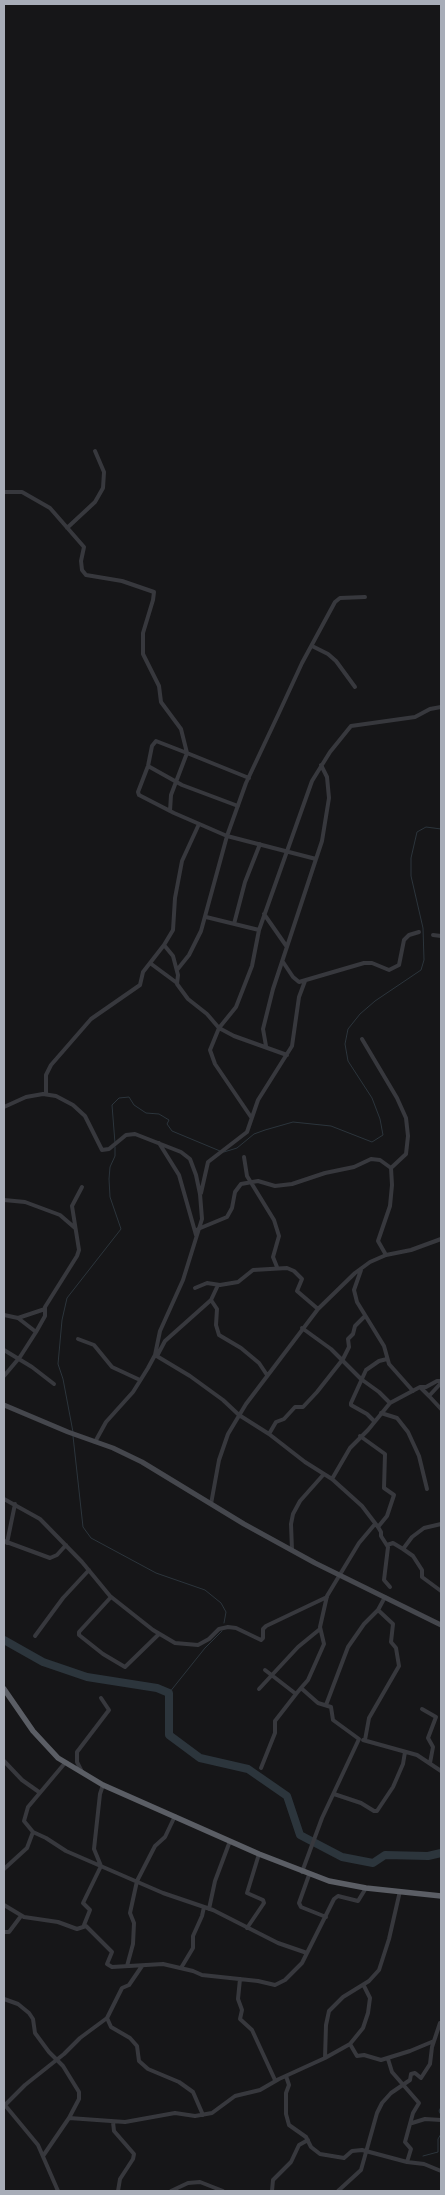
<!DOCTYPE html>
<html>
<head>
<meta charset="utf-8">
<style>
	body { margin:0 }
	#map { position:relative; width:445px; height:2195px; overflow:hidden; background:#161618; font-family:"Open Sans",sans-serif }
	canvas { display:block }
	.frame { position:absolute; inset:0; border:5px solid #a8adb8; pointer-events:none }
</style>
</head>
<body>
<div id="map">
<canvas width="445" height="2195"></canvas>
<div class="frame"></div>
</div>
<script>
const g = document.querySelector('canvas').getContext('2d');
g.lineJoin = 'round';
const poly = rows => new Path2D(rows.map(r => 'M' + r).join(''));
function stroke(path, color, width, dash) { g.strokeStyle = color; g.lineWidth = width; g.lineCap = dash ? 'butt' : 'round'; g.setLineDash(dash || []); g.stroke(path); }
stroke(poly([
	[115,1143,112,1105,119,1098,129,1097,134,1105,146,1113,159,1114,169,1120,167,1124,172,1131,220,1151],
	[224,1152,237,1148,254,1134,265,1130,293,1122,331,1126,372,1142,383,1135,380,1119,372,1098,348,1061,345,1044,348,1029,360,1014,375,1001,421,970,424,960,423,928,411,876,411,858,417,832,426,827,441,829],
	[73,1432,63,1379,58,1364,62,1320,67,1298,121,1229,110,1197,109,1179,110,1167,115,1156,115,1147],
	[73,1436,83,1527,91,1538,156,1573,205,1590,221,1603,226,1612,224,1623],
	[169,1693,205,1648,222,1631],
	[441,2057,441,2063],
	[441,2107,439,2111,441,2115],
	[423,2156,438,2152,438,2139,441,2134]
]), '#2c353c', 1);
stroke(poly([
	[4,1640,43,1662,87,1677,157,1688,169,1693,169,1735,200,1758,248,1769,287,1796,300,1835,342,1857,373,1863,385,1855,428,1856,441,1853]
]), '#2c353c', 8);
stroke(poly([
	[4,492,22,492,50,508,84,547,81,561,82,570,86,575,122,581,154,592,153,600,143,633,143,654,159,686,161,702,181,729,187,753,249,778],
	[67,528,95,502,103,488,104,472,95,451],
	[312,646,328,654,336,661,355,687],
	[148,766,182,785,238,806],
	[170,811,171,795,187,753,156,741,152,746,148,766,138,792,139,795,174,813,227,836,201,931,189,955,177,970],
	[199,824,182,861,175,898,173,930,164,945,173,956,178,975,177,984,188,999,207,1014,219,1028,234,1036,287,1055],
	[316,859,322,841,329,798,327,777,321,765],
	[264,914,287,947],
	[206,917,259,930],
	[234,924,245,882,260,844],
	[433,935,441,936],
	[283,962,293,977,299,982,364,963,372,963,389,970,399,965,404,940,409,935,419,932],
	[150,963,164,945],
	[362,1039,397,1098,406,1118,408,1136,406,1154,391,1168,392,1185,390,1206,378,1241,386,1255],
	[266,1046,263,1029,273,989,316,859,227,836,246,783,278,715,302,663,335,602,340,598,365,597],
	[46,1094,46,1075,51,1065,91,1019,140,985,143,972,150,963,177,983],
	[4,1107,26,1097,43,1094,56,1096,73,1105,85,1116,102,1150,109,1149,126,1135,135,1134,181,1152,190,1159,196,1175,200,1194,202,1219,183,1280,160,1331,155,1355,148,1368,133,1392,106,1422,95,1442],
	[251,1117,215,1064,210,1050,219,1028,236,1007,252,966,259,930,312,781,330,752,351,726,415,717,430,709,441,707],
	[159,1143,179,1175,196,1235],
	[244,1157,247,1176,274,1220,279,1236,273,1257,277,1267],
	[201,1193,208,1162,247,1132,258,1100,292,1046,299,997,305,981],
	[4,1200,25,1202,60,1215,75,1228],
	[198,1229,227,1217,232,1208,235,1192,241,1184,258,1181,275,1186,292,1184,325,1173,354,1167,371,1159,380,1160,391,1168],
	[361,1270,354,1290,357,1302,384,1346,389,1364,413,1391],
	[195,1288,207,1283,220,1285,238,1282,253,1270,287,1268,294,1271,302,1279,297,1291,318,1309],
	[211,1300,217,1309,216,1325,219,1335,241,1348,259,1363,267,1375],
	[4,1315,18,1318,45,1309],
	[18,1318,36,1332],
	[302,1328,331,1349,361,1379,379,1392,390,1403],
	[78,1339,94,1345,112,1367,140,1380],
	[4,1350,32,1367,54,1384],
	[155,1355,190,1376,223,1400,239,1415,269,1434,305,1462,332,1479,362,1506,378,1527,381,1532,381,1536,388,1547,384,1580,390,1587],
	[157,1356,165,1341,211,1300,218,1285],
	[4,1376,20,1357,36,1332,45,1316,45,1307,77,1256,79,1250,72,1206,82,1187],
	[441,1383,429,1396,441,1409],
	[420,1387,429,1396],
	[381,1413,397,1418,408,1432,419,1456,427,1489],
	[374,1421,367,1414,351,1405,351,1403,366,1370,379,1361,387,1359],
	[269,1434,276,1422,284,1419,295,1407,303,1407,317,1392,343,1359,349,1347,348,1339,353,1334,355,1326,365,1316],
	[360,1436,385,1454,384,1488,394,1495,387,1516,378,1527],
	[332,1479,350,1448,368,1430,390,1403,420,1387,426,1387,437,1381,441,1381],
	[4,1499,40,1519,82,1562,110,1596,153,1630,175,1643,198,1645,209,1639,219,1629,228,1627,236,1628,261,1640,263,1638,263,1629,266,1626,327,1597],
	[211,1504,219,1460,228,1434,246,1404,318,1309,355,1273,370,1262,386,1255,411,1250,441,1239],
	[4,1541,50,1558,57,1555,66,1545],
	[7,1543,15,1504],
	[387,1545,393,1543,403,1549,412,1537,424,1528,441,1524],
	[403,1549,413,1556,422,1570,422,1577,441,1591],
	[292,1550,291,1524,293,1514,300,1501,324,1474],
	[111,1597,79,1632,79,1635,103,1654,125,1667,159,1634],
	[35,1636,63,1598,89,1570],
	[265,1670,296,1694,301,1688,318,1703,331,1707,333,1720,359,1739,322,1818,302,1872],
	[301,1688,308,1680,324,1644,320,1627,327,1596,359,1543,375,1524],
	[259,1689,298,1647,320,1629],
	[326,1705,348,1647,364,1624,378,1610,385,1597],
	[422,1709,436,1717,428,1738,433,1747,430,1763],
	[363,1740,417,1755,441,1771],
	[365,1740,369,1718,399,1666,396,1648,391,1642,393,1624,378,1610],
	[4,1761,22,1780,39,1792],
	[261,1768,275,1733,275,1721,296,1694],
	[82,1772,77,1762,77,1752,109,1710,101,1698],
	[334,1794,361,1803,374,1811,377,1811,393,1787,403,1764,405,1752],
	[33,1832,46,1838,66,1851,163,1893,213,1910,278,1943,307,1953],
	[4,1869,27,1848,33,1832,24,1821,28,1807,65,1763],
	[309,1875,299,1903,301,1907,326,1917],
	[4,1905,24,1917,58,1922,77,1929,86,1926,112,1952,107,1964,112,1967,163,1964,193,1971,202,1975,258,1981,275,1985,285,1980,302,1963,334,1899,338,1896,358,1901,366,1888],
	[209,1909,215,1881,230,1841],
	[84,1925,90,1910,83,1903,101,1866,94,1849,100,1794,103,1785],
	[247,1928,264,1903,263,1900,247,1893,259,1854],
	[4,1932,9,1932,21,1916],
	[127,1966,133,1944,134,1923,130,1913,137,1881,155,1846,165,1837,175,1816],
	[181,1968,193,1948,193,1936,202,1916,204,1907],
	[240,1979,238,1999,242,2010,240,2019,252,2030,275,2080],
	[4,1999,18,2004,29,2013,33,2019,35,2033,49,2052,63,2066,79,2092,79,2099,69,2118],
	[107,2018,111,2027,130,2038,137,2046,139,2061,148,2069,179,2082,193,2092,203,2115],
	[350,2044,357,2056,364,2055,381,2060,410,2051,434,2041],
	[325,2058,350,2044,363,2028,368,2013,370,1998,364,1986],
	[388,2059,392,2072,419,2103,413,2113,405,2142,411,2149,407,2162],
	[286,2076,289,2085,286,2093,286,2114,289,2125,306,2137,311,2147,320,2154,344,2158,352,2151,362,2150,407,2162,424,2164,441,2171],
	[4,2104,38,2145,58,2191],
	[5,2105,25,2085,64,2054,80,2038,107,2018,122,1988,129,1985,142,1966],
	[113,2122,114,2131,134,2154,133,2159,120,2179,118,2191],
	[412,2123,425,2119,441,2120],
	[43,2156,69,2118,125,2122,175,2113,195,2116,212,2113,235,2096,260,2090,279,2079,325,2058,326,2025,329,2011,343,1997,369,1981,379,1970,389,1939,400,1891],
	[171,2191,188,2183,200,2182,223,2191],
	[272,2191,273,2180,291,2162,299,2145,308,2140],
	[338,2191,361,2170,377,2113,382,2103,391,2093,410,2080,411,2074,415,2073,421,2078,430,2064,432,2047,440,2023]
]), '#37383d', 4);
stroke(poly([
	[4,1405,68,1432,113,1448,142,1462,244,1524,315,1563,441,1625]
]), '#45474d', 5);
stroke(poly([
	[4,1689,33,1731,58,1758,103,1785,259,1854,329,1881,366,1888,441,1896]
]), '#5b5e65', 5.5);
</script>
</body>
</html>
